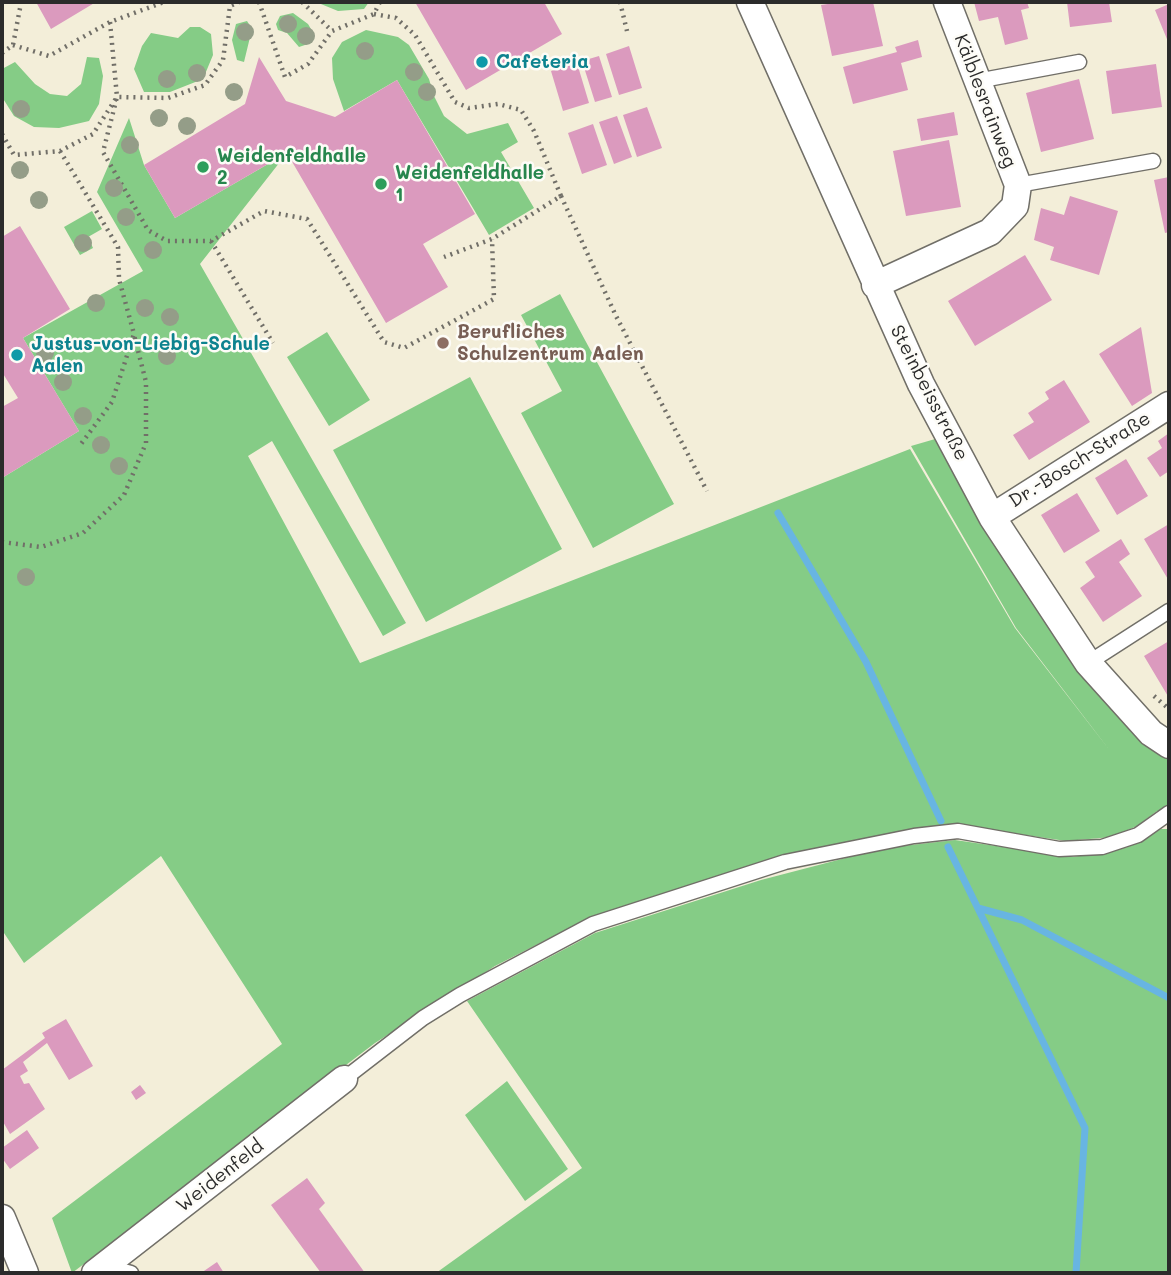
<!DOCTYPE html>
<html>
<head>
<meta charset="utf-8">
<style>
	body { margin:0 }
	#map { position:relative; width:1171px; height:1275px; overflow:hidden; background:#f3eed9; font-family:Mali,sans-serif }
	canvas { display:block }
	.frame { position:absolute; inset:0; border:4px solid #2b2b2b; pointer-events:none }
</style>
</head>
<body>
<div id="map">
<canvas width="1171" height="1275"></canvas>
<div class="frame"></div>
</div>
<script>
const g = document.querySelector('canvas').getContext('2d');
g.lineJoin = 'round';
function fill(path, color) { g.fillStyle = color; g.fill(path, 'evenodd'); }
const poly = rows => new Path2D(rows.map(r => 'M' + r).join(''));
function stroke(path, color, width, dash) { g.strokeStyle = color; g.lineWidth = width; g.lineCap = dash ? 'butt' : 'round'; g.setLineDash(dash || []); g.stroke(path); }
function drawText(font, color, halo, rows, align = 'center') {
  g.font = font + ' Mali,sans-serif'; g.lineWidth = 5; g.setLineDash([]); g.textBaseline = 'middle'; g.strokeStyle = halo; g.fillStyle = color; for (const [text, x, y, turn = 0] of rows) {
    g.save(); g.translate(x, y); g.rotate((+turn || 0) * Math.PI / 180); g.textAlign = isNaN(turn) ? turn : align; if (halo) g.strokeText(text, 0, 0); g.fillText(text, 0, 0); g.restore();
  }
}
fill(poly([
	[316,2,369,2,364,9,338,11],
	[293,13,308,24,314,34,311,43,299,47,287,33,278,30,276,24,280,16],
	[247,21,252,29,244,62,237,60,232,40,236,24],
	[190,27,200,27,211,34,213,55,203,79,170,92,144,92,134,69,142,46,151,33,178,38],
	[366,30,398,37,409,45,429,79,434,96,444,116,467,134,508,123,518,142,501,152,534,208,489,235,397,80,344,111,333,79,332,58,342,42],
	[87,57,99,58,103,76,99,104,89,121,59,128,34,127,14,116,2,97,2,69,15,62,35,84,50,94,67,96,81,84],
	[129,118,144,165,175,218,287,153,200,264,406,623,383,636,272,441,248,456,360,663,910,449,1015,628,1111,752,1016,628,911,446,949,435,1043,598,1169,745,1169,824,1157,811,1137,826,1112,837,1066,841,964,826,929,827,783,856,587,919,495,966,375,1043,72,1273,52,1218,282,1044,161,856,24,963,2,930,2,478,79,431,23,338,143,271,97,192],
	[92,211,102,229,88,237,93,248,80,255,64,227],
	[560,294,674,504,593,548,521,413,562,391,521,315],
	[327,332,370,400,329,426,287,357],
	[470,377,562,549,426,622,333,450],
	[1161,829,1169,829,1169,1273,436,1273,582,1168,467,1001,595,933,761,880,884,848,955,840,1073,857,1128,847],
	[507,1081,568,1169,525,1201,465,1115]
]), '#85cc86');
stroke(poly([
	[778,513,866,662,941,821],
	[948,847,1085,1128,1076,1273],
	[978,908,1022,920,1169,998]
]), '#68b5e2', 7);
fill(poly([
	[36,2,96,2,51,29],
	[415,2,544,2,562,34,466,90],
	[841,2,873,2,883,46,832,56,821,5],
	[974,2,1027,2,1029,8,1021,10,1028,39,1005,45,998,17,979,21],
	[1067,2,1109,2,1112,22,1070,27],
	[1169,4,1169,44,1155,10],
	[918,40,922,57,901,63,908,90,853,104,843,67,897,52,895,47],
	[629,46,642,88,619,95,606,54],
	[599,56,612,97,595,102,582,61],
	[259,57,286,101,335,117,397,80,475,214,423,244,448,287,386,323,287,153,175,218,144,165,245,104],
	[577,63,589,103,563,111,551,71],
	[1156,64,1162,107,1112,114,1106,71],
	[1079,79,1094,139,1041,152,1026,93],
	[647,107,662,148,637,157,623,115],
	[954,112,958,135,921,141,917,119],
	[617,116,632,157,614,164,599,122],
	[593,124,607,165,582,174,568,133],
	[949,140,961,207,906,216,893,151],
	[1169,177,1169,232,1165,233,1154,180],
	[1070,196,1118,211,1099,275,1050,260,1054,247,1034,240,1041,208,1064,215],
	[20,226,70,309,23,338,79,431,2,478,2,407,18,398,2,372,2,237],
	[1025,255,1052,300,975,346,948,301],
	[1141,327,1152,393,1132,406,1099,354],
	[1064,380,1090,422,1029,460,1013,435,1034,422,1028,413,1049,399,1045,392],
	[1169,433,1169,471,1160,477,1147,458,1162,448,1158,441],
	[1126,459,1148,496,1117,515,1095,478],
	[1077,493,1100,531,1064,553,1041,515],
	[1169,524,1169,581,1144,539],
	[1121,539,1130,554,1119,562,1142,596,1103,622,1080,588,1095,577,1085,562],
	[1169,641,1169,698,1144,656],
	[66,1019,93,1066,69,1080,47,1043,23,1062,28,1071,20,1076,24,1084,29,1083,45,1109,10,1134,2,1120,2,1070,45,1038,42,1033],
	[140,1085,146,1093,136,1100,131,1092],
	[27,1130,39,1148,10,1169,2,1158,2,1148],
	[307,1178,325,1203,319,1209,365,1273,321,1273,271,1205],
	[217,1262,224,1273,201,1273]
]), '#db9abe');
const lane = poly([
	[977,81,1079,62],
	[1018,185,1153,161],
	[1088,663,1169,611],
	[344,1079,423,1018,460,995,593,924,785,862,914,836,958,831,1059,849,1102,847,1138,835,1169,813],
	[105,1266,131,1273]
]);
const street = poly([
	[750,2,921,384,992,517,1088,663,1151,733,1169,745],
	[875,285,990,232,1015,206,1018,185,947,2],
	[992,517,1169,405],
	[2,1218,25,1273],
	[95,1273,344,1079]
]);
stroke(lane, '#716f68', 17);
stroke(street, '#716f68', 29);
stroke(poly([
	[259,2,285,77,308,64,332,31,374,14,380,2],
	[302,2,332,31],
	[620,2,627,31],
	[374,14,396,18,415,35,455,102,469,108,498,104,521,110,534,131,561,196,492,239,444,257],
	[110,22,117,97,103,152,148,230,167,241,211,241,264,211,307,219,384,342,404,348,494,299,492,239],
	[13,45,49,56,110,22,164,2],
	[2,53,13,45,21,3],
	[2,134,14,155,60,151,93,134,117,97,168,98,205,85,223,60,230,6,239,2],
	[60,151,118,247,119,279,134,334,112,402,81,444],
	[561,196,616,316,707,491],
	[211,241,273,343],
	[2,542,41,547,83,533,124,495,146,443,146,382,134,335],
	[1154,696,1169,709]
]), '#716f68', 4.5, [2, 5]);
stroke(lane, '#fff', 14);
stroke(street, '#fff', 26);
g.fillStyle = '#949d88';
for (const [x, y] of [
	[288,24],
	[245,32],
	[306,36],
	[365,51],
	[414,72],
	[197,73],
	[167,79],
	[234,92],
	[427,92],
	[21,109],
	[159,118],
	[187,126],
	[130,145],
	[20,170],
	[114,188],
	[39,200],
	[126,217],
	[83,243],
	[153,250],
	[96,303],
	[145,308],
	[170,317],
	[45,353],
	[167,356],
	[63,382],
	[83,416],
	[101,445],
	[119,466],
	[26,577]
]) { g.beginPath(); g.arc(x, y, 9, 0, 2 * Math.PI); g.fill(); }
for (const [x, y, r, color] of [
	[482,62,7,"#0f9aa8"],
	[203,167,7,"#2e9e5b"],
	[381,184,7,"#2e9e5b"],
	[443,343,7,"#8d6e63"],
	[17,355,7,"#0f9aa8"]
]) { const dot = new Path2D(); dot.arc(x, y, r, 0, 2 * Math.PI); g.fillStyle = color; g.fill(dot); stroke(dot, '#fdfcf7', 2.5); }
drawText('bold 19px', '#0d838f', '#fdfcf7', [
	["Cafeteria",496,62],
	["Justus-von-Liebig-Schule",31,344],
	["Aalen",31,366]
], 'left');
drawText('19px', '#2b2b2b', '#fdfcf7', [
	["Kälblesrainweg",985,101,69],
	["Steinbeisstraße",929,393,63],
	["Dr.-Bosch-Straße",1080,460,-32],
	["Weidenfeld",220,1176,-38]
]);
drawText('bold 19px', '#27864d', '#fdfcf7', [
	["Weidenfeldhalle",217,156],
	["2",217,178],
	["Weidenfeldhalle",395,173],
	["1",395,195]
], 'left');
drawText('bold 19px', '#785e54', '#fdfcf7', [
	["Berufliches",457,332],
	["Schulzentrum Aalen",457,354]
], 'left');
</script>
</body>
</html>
